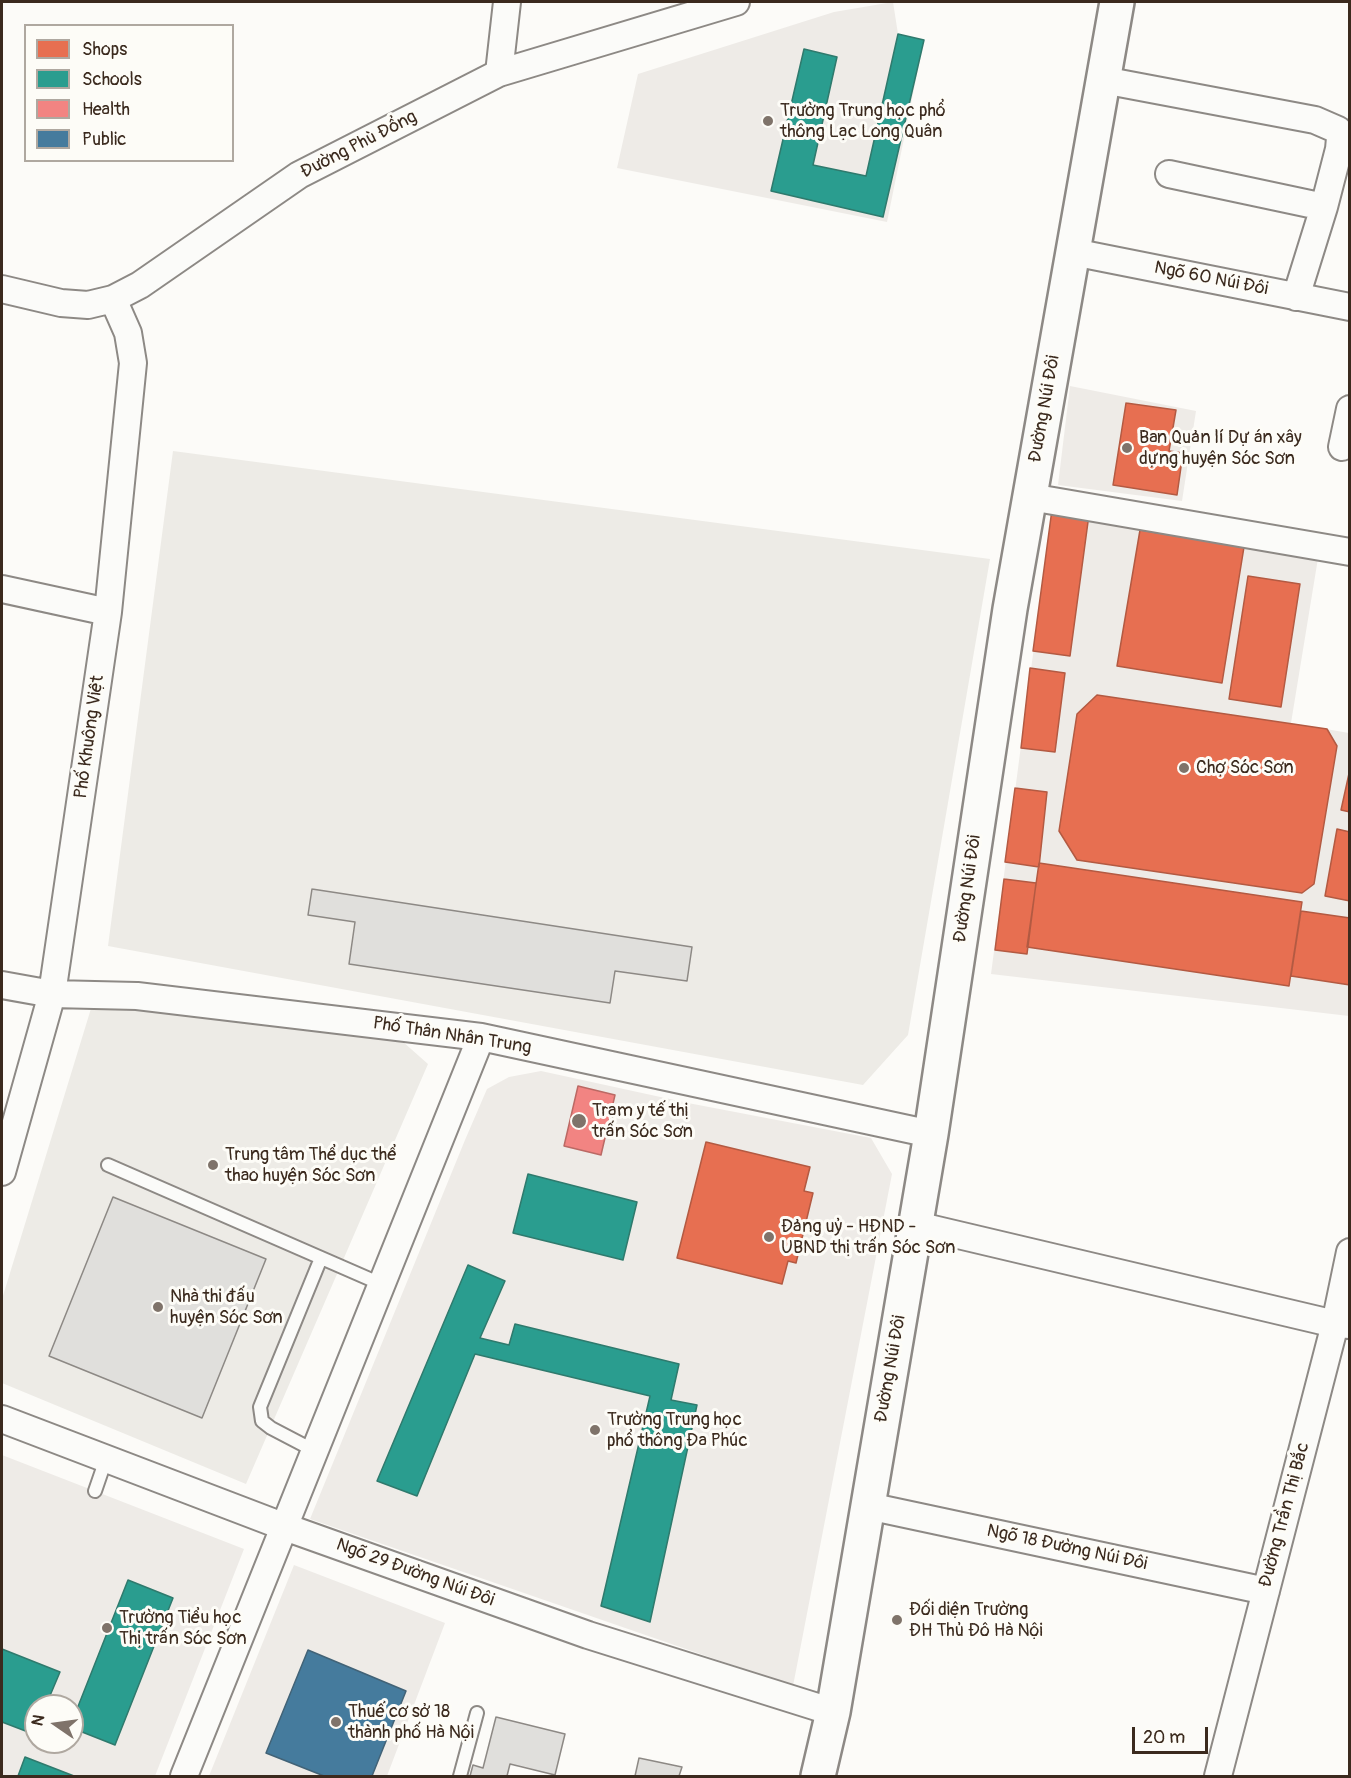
<!DOCTYPE html>
<html>
<head>
<meta charset="utf-8">
<style>
	body { margin:0 }
	#map { position:relative; width:1351px; height:1778px; overflow:hidden; background:#fcfbf8; font-family:Pangolin,sans-serif }
	canvas { display:block }
	.frame { position:absolute; inset:0; border:3px solid #3b2a1e; pointer-events:none }
	.legend { position:absolute; left:24px; top:24px; width:210px; height:138px; box-sizing:border-box; background:#fdfcf7; border:2px solid #afa8a0; margin:0; padding:8px 10px; list-style:none; font-size:18px; color:#3b2a1e }
	.legend li { display:flex; align-items:center; gap:12px; height:30px }
	.legend b { width:30px; border:2px solid #afa8a0 }
	.north { position:absolute; left:24px; top:1694px; width:60px; height:60px; box-sizing:border-box; background:#fdfcf7; border:2px solid #afa8a0; border-radius:50%; rotate:283deg; font-size:16px; font-weight:700; line-height:24px; text-align:center; color:#3b2a1e }
	.north::after { content:''; display:block; margin:auto; width:21px; height:27px; background:#7f736a; clip-path:polygon(50% 0,100% 100%,50% 72%,0 100%) }
	.scale { position:absolute; left:1132px; top:1727px; width:76px; height:27px; box-sizing:border-box; border:3px solid #3b2a1e; border-top:0; padding-left:8px; font-size:18px; line-height:21px; white-space:nowrap; color:#3b2a1e; -webkit-text-stroke:4px #fdfcf7; paint-order:stroke }
</style>
</head>
<body>
<div id="map">
<canvas width="1351" height="1778"></canvas>
<div class="frame"></div>
<ul class="legend">
<li><b style="height:16px;background:#e76f51"></b>Shops</li>
<li><b style="height:16px;background:#2a9d8f"></b>Schools</li>
<li><b style="height:16px;background:#f28482"></b>Health</li>
<li><b style="height:16px;background:#457b9d"></b>Public</li>
</ul>
<div class="north">N</div>
<div class="scale">20 m</div>
</div>
<script>
const g = document.querySelector('canvas').getContext('2d');
g.lineJoin = 'round';
function fill(path, color) { g.fillStyle = color; g.fill(path, 'evenodd'); }
const poly = rows => new Path2D(rows.map(r => 'M' + r).join(''));
function stroke(path, color, width, dash) { g.strokeStyle = color; g.lineWidth = width; g.lineCap = dash ? 'butt' : 'round'; g.setLineDash(dash || []); g.stroke(path); }
function drawText(font, color, halo, rows, align = 'center') {
  g.font = font + ' Pangolin,sans-serif'; g.lineWidth = 6; g.setLineDash([]); g.textBaseline = 'middle'; g.strokeStyle = halo; g.fillStyle = color; for (const [text, x, y, turn = 0] of rows) {
    g.save(); g.translate(x, y); g.rotate((+turn || 0) * Math.PI / 180); g.textAlign = isNaN(turn) ? turn : align; if (halo) g.strokeText(text, 0, 0); g.fillText(text, 0, 0); g.restore();
  }
}
fill(poly([
	[893,2,898,34,924,40,887,222,617,168,638,74,834,12],
	[1070,386,1196,411,1182,501,1058,485],
	[1053,502,1320,546,1291,723,1349,733,1349,1016,991,974],
	[541,1071,688,1103,871,1138,892,1174,793,1686,310,1519,465,1140,487,1089,509,1077],
	[2,1455,244,1549,155,1776,2,1776],
	[36,1706,72,1706,72,1742,36,1742],
	[294,1565,445,1623,387,1776,209,1776]
]), '#eeebe7');
fill(poly([
	[173,451,990,559,908,1035,863,1085,108,946],
	[93,1002,402,1041,428,1064,246,1484,2,1383,2,1299]
]), '#edebe6');
const shops = poly([
	[1126,403,1176,410,1169,451,1183,453,1177,495,1113,485,1126,403],
	[1053,502,1090,507,1070,656,1033,651,1053,502],
	[1140,530,1244,547,1222,683,1117,666,1140,530],
	[1248,576,1300,584,1281,707,1229,699,1248,576],
	[1030,668,1065,673,1055,752,1021,748,1030,668],
	[1097,695,1327,729,1337,746,1314,884,1302,893,1077,860,1059,831,1077,714,1097,695],
	[1350,769,1350,812,1341,810,1350,769],
	[1015,788,1047,792,1039,867,1005,862,1015,788],
	[1337,829,1350,832,1350,901,1325,896,1337,829],
	[1039,863,1302,902,1289,986,1027,947,1039,863],
	[1004,879,1036,883,1027,954,995,950,1004,879],
	[1301,911,1350,918,1350,985,1291,976,1301,911],
	[706,1142,810,1167,804,1191,813,1193,796,1263,788,1261,782,1284,677,1258,706,1142]
]);
fill(shops, '#e76f51');
stroke(shops, '#b35a42', 1.5);
const schools = poly([
	[898,34,924,40,883,217,771,191,804,49,837,57,813,165,866,176,898,34],
	[528,1174,637,1202,623,1260,513,1233,528,1174],
	[468,1265,505,1281,480,1338,509,1345,515,1324,679,1364,671,1400,697,1405,650,1622,601,1606,650,1396,475,1354,417,1496,377,1481,468,1265],
	[128,1580,173,1598,115,1745,72,1728,72,1708,77,1709,128,1580],
	[2,1649,60,1672,49,1698,68,1706,36,1706,36,1735,2,1722,2,1649],
	[25,1757,74,1776,18,1776,25,1757]
]);
fill(schools, '#2a9d8f');
stroke(schools, '#2f7a6d', 1.5);
const health = poly([
	[578,1086,615,1095,601,1155,564,1146,578,1086]
]);
fill(health, '#f28482');
stroke(health, '#bb6964', 1.5);
const public = poly([
	[308,1650,406,1691,372,1776,324,1776,266,1753,308,1650]
]);
fill(public, '#457b9d');
stroke(public, '#426377', 1.5);
const building = poly([
	[312,889,692,947,687,981,615,971,610,1003,349,964,355,922,308,915,312,889],
	[113,1197,266,1259,202,1418,49,1356,113,1197],
	[496,1717,565,1734,555,1775,510,1764,507,1776,470,1776,473,1765,483,1768,496,1717],
	[639,1758,682,1767,679,1776,635,1776,639,1758]
]);
fill(building, '#e0dfdc');
stroke(building, '#8d8985', 1.5);
const service = poly([
	[108,1165,381,1284],
	[315,1451,271,1428,262,1421,260,1407,321,1258],
	[95,1491,106,1459],
	[460,1776,477,1713]
]);
const minor = poly([
	[499,73,507,2],
	[1103,80,1315,120,1338,130,1340,138,1339,149,1324,207,1296,297],
	[1169,174,1324,207],
	[1073,252,1350,307],
	[2,289,61,303,88,305,113,299,140,285,299,175,499,73,736,2],
	[1342,447,1350,409],
	[1030,497,1350,552],
	[2,589,108,612],
	[2,985,52,994,137,996,481,1037,931,1134],
	[2,1172,52,994,108,612,133,363,128,333,113,299],
	[916,1225,1335,1324,1350,1325],
	[2,1419,285,1527,588,1635,833,1712],
	[868,1506,1266,1591],
	[184,1776,481,1037],
	[1218,1776,1335,1324,1350,1252]
]);
const secondary = poly([
	[818,1776,833,1712,931,1134,1010,609,1117,2]
]);
stroke(service, '#8d8985', 16);
stroke(minor, '#8d8985', 30);
stroke(secondary, '#8d8985', 38);
stroke(service, '#fbfbf9', 12);
stroke(minor, '#fbfbf9', 26);
stroke(secondary, '#fbfbf9', 33);
for (const [x, y, r, color] of [
	[768,121,6,"#7f736a"],
	[1127,448,6,"#7f736a"],
	[1184,768,6,"#7f736a"],
	[579,1121,8,"#7f736a"],
	[213,1165,6,"#7f736a"],
	[769,1237,6,"#7f736a"],
	[158,1307,6,"#7f736a"],
	[595,1430,6,"#7f736a"],
	[897,1620,6,"#7f736a"],
	[107,1628,6,"#7f736a"],
	[336,1722,6,"#7f736a"]
]) { const dot = new Path2D(); dot.arc(x, y, r, 0, 2 * Math.PI); g.fillStyle = color; g.fill(dot); stroke(dot, '#fdfcf7', 2); }
drawText('18px', '#3b2a1e', '#fdfcf7', [
	["Trường Trung học phổ",780,111],
	["thông Lạc Long Quân",780,132],
	["Ban Quản lí Dự án xây",1139,438],
	["dựng huyện Sóc Sơn",1139,459],
	["Chợ Sóc Sơn",1196,768],
	["Trạm y tế thị",592,1111],
	["trấn Sóc Sơn",592,1132],
	["Trung tâm Thể dục thể",225,1155],
	["thao huyện Sóc Sơn",225,1176],
	["Đảng uỷ - HĐND -",781,1227],
	["UBND thị trấn Sóc Sơn",781,1248],
	["Nhà thi đấu",170,1297],
	["huyện Sóc Sơn",170,1318],
	["Trường Trung học",607,1420],
	["phổ thông Đa Phúc",607,1441],
	["Đối diện Trường",909,1610],
	["ĐH Thủ Đô Hà Nội",909,1631],
	["Trường Tiểu học",119,1618],
	["Thị trấn Sóc Sơn",119,1639],
	["Thuế cơ sở 18",348,1712],
	["thành phố Hà Nội",348,1733]
], 'left');
drawText('18px', '#3b2a1e', '#fdfcf7', [
	["Đường Phù Đổng",359,145,-27],
	["Ngõ 60 Núi Đôi",1211,279,11],
	["Đường Núi Đôi",1045,409,-80],
	["Phố Khuông Việt",90,737,-82],
	["Đường Núi Đôi",968,889,-82],
	["Phố Thân Nhân Trung",452,1036,9],
	["Đường Núi Đôi",891,1369,-80],
	["Đường Trần Thị Bắc",1285,1515,-75],
	["Ngõ 18 Đường Núi Đôi",1067,1548,12],
	["Ngõ 29 Đường Núi Đôi",415,1573,20]
]);
</script>
</body>
</html>
